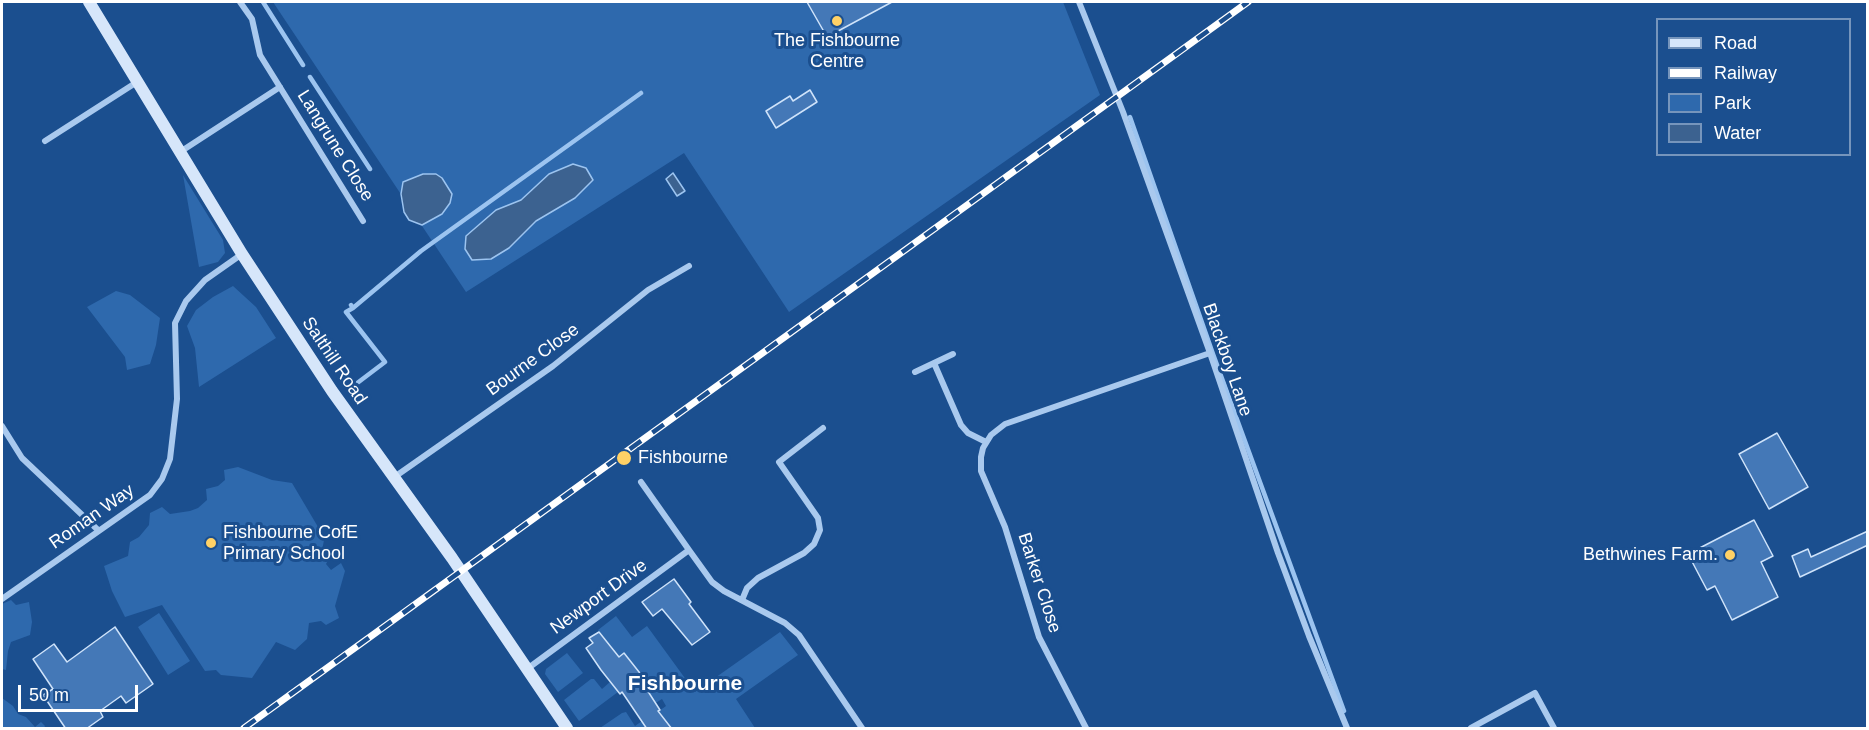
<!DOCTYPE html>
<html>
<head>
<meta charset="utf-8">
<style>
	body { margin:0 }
	#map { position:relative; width:1869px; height:730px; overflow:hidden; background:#1b4f8f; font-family:Arial,sans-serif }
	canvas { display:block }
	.frame { position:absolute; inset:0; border:3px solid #fff; pointer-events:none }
	.legend { position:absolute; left:1656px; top:18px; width:195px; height:138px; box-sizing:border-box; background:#1b4f8f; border:2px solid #7695bc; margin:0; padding:8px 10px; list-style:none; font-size:18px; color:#fff }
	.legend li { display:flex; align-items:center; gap:12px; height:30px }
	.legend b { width:30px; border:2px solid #7695bc }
	.scale { position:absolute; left:18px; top:685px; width:120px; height:27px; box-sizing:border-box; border:3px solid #fff; border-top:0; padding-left:8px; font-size:18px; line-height:21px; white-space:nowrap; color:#fff; -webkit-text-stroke:4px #1b4f8f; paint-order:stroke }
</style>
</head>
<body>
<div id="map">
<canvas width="1869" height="730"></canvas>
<div class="frame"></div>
<ul class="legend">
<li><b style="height:8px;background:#d6e6fa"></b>Road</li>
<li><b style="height:8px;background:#fff"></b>Railway</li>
<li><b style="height:16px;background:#2e69ad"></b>Park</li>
<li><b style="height:16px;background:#3c6290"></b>Water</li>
</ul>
<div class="scale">50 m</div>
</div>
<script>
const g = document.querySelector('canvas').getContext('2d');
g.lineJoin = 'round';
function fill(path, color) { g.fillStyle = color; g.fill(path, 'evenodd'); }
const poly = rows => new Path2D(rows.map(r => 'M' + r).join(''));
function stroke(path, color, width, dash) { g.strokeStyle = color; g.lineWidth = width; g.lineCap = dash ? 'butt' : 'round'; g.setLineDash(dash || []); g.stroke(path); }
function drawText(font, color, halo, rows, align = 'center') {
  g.font = font + ' Arial,sans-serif'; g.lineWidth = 6; g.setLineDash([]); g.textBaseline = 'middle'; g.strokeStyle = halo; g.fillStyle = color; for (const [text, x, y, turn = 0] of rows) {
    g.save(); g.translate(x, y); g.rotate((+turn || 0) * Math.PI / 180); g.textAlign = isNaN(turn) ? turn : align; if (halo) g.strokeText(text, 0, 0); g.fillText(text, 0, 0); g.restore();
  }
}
fill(poly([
	[273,2,1063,2,1100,95,789,312,684,153,466,292],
	[183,175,223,240,225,253,218,262,199,267],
	[233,286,256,307,276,338,199,387,195,348,187,326,196,310,213,297],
	[116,291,130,295,160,318,156,345,150,364,127,370,125,357,87,307],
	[238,467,272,480,292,483,321,532,324,540,322,551,332,553,326,564,331,570,341,563,345,571,335,606,339,618,326,625,321,621,309,623,307,639,295,650,276,642,252,678,221,675,216,670,205,671,162,605,125,617,112,591,104,566,128,556,130,542,139,537,149,525,150,513,162,507,170,514,190,511,198,508,207,500,206,489,218,486,225,480,224,470],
	[11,600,16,605,29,602,32,622,30,635,11,642,8,651,6,670,2,669,2,604],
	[159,613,190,661,168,675,138,627],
	[616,616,632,637,647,626,695,692,780,632,798,655,736,699,755,728,672,728,659,711,666,706,662,699,654,704,651,700,653,698,649,693,638,680,642,676,624,653,615,660,610,653,614,650,598,630],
	[567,653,583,673,558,692,545,674,546,669],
	[591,679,594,679,602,689,610,682,618,692,579,721,564,700],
	[2,698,13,706,18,714,26,717,35,727,41,722,45,726,44,728,2,728],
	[626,712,635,726,642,721,647,728,600,728,622,713]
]), '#2e69ad');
const water = poly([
	[573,164,586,168,593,180,575,198,536,221,509,248,491,259,472,260,465,249,466,236,496,210,521,200,549,174,573,164],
	[673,173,685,191,677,196,666,179,673,173],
	[423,174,436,174,442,178,452,194,450,203,442,214,422,225,409,220,404,212,401,194,403,182,423,174]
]);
fill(water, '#3c6290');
stroke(water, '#9cc4f0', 1.5);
stroke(poly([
	[263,2,303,65],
	[310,77,370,169],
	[1130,117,1213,354,1344,711],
	[351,305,353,308,421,251,641,93],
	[352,387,385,362,346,312,353,308]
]), '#9cc4f0', 4.5);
const building = poly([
	[807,2,892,2,827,37,807,2],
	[810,90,817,102,776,128,766,111,790,96,793,101,810,90],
	[1777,433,1808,487,1769,509,1739,454,1777,433],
	[1754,520,1773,556,1761,562,1778,597,1732,620,1715,586,1707,590,1688,554,1754,520],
	[1868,531,1868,545,1800,577,1792,556,1808,549,1811,557,1868,531],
	[674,579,691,602,689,604,710,632,692,645,662,609,653,616,642,602,674,579],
	[115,627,153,684,126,703,121,696,100,711,103,717,86,729,66,729,43,695,53,689,33,659,54,644,67,662,115,627],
	[599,632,619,657,624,653,643,677,640,679,660,710,658,711,672,729,647,729,622,692,620,694,601,670,586,648,593,643,589,638,599,632]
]);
fill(building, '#4478b7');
stroke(building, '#cfe3fa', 1.5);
stroke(poly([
	[240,2,252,19,260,55,363,221],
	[1079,2,1123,112,1210,353,1278,553,1309,636,1347,728],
	[45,141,137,82],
	[180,152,280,87],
	[934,363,961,425,968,433,986,442],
	[915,372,953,354],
	[2,426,22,458,98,530],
	[393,478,553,366,648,290,689,266],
	[641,482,689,550],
	[2,599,150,495,162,479,170,459,177,399,175,323,186,301,205,280,242,254],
	[742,600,747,588,758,578,804,553,814,544,820,530,818,518,779,462,823,428],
	[527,669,689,550,712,582,724,591,785,623,799,635,862,728],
	[1086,728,1039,637,1005,527,981,471,981,457,983,448,991,435,1005,424,1210,353],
	[1471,728,1535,693,1554,728]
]), '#a9c9ee', 6);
stroke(poly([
	[89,2,242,254,332,391,452,558,567,728]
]), '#d6e6fa', 12);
const rail = poly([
	[244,728,1248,2]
]);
stroke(rail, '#fff', 7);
stroke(rail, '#1b4f8f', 4.5, [14]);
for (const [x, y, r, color] of [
	[837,21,6,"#ffd166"],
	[624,458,8,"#ffd166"],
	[211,543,6,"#ffd166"],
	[1730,555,6,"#ffd166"]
]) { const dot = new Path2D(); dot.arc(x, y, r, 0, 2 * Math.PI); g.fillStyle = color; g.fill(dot); stroke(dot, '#1b4f8f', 2); }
drawText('18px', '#fff', '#1b4f8f', [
	["The Fishbourne",837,41,"center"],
	["Centre",837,62,"center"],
	["Fishbourne",638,458],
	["Fishbourne CofE",223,533],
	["Primary School",223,554],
	["Bethwines Farm.",1718,555,"right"]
], 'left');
drawText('18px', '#fff', '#1b4f8f', [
	["Langrune Close",335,146,58],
	["Bourne Close",533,360,-36],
	["Blackboy Lane",1227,360,71],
	["Salthill Road",334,361,56],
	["Roman Way",92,517,-35],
	["Barker Close",1039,583,72],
	["Newport Drive",599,597,-36]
]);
drawText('bold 21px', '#fff', '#1b4f8f', [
	["Fishbourne",685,684]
]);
</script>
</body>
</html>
